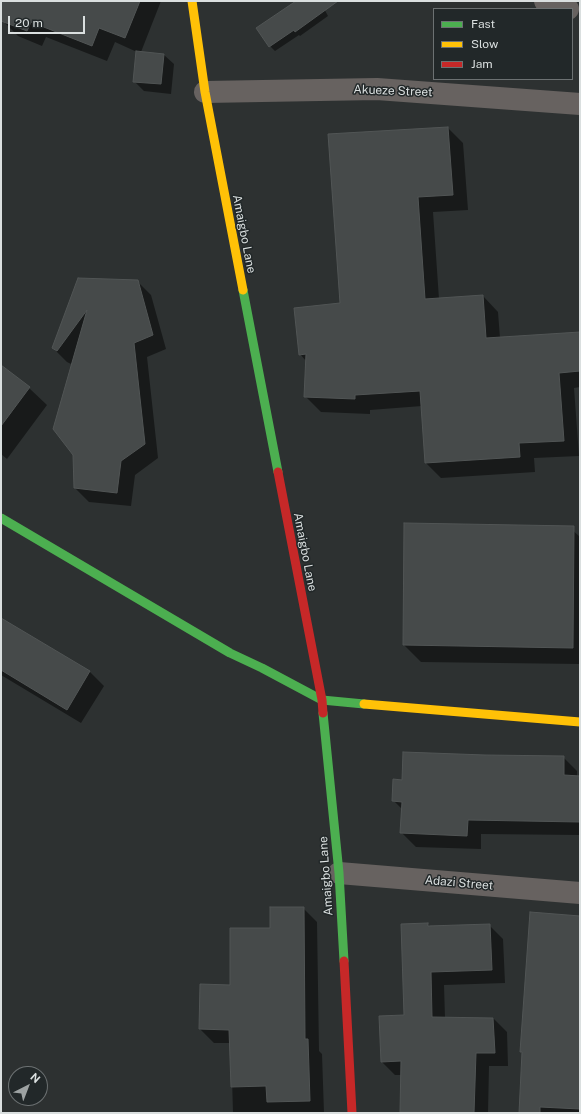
<!DOCTYPE html>
<html>
<head>
<meta charset="utf-8">
<style>
	body { margin:0 }
	#map { position:relative; width:581px; height:1114px; overflow:hidden; background:#2d3131; font-family:"Public Sans",sans-serif }
	canvas { display:block }
	.frame { position:absolute; inset:0; border:2px solid #dadfdf; pointer-events:none }
	.legend { position:absolute; left:433px; top:8px; width:140px; height:72px; box-sizing:border-box; background:#222829; border:1px solid #6c7172; margin:0; padding:5px 7px; list-style:none; font-size:12px; color:#dadfdf }
	.legend li { display:flex; align-items:center; gap:8px; height:20px }
	.legend b { width:20px; border:1px solid #6c7172 }
	.north { position:absolute; left:8px; top:1066px; width:40px; height:40px; box-sizing:border-box; background:#222829; border:1px solid #6c7172; border-radius:50%; rotate:42deg; font-size:11px; font-weight:700; line-height:16px; text-align:center; color:#dadfdf }
	.north::after { content:''; display:block; margin:auto; width:14px; height:18px; background:#9da2a2; clip-path:polygon(50% 0,100% 100%,50% 72%,0 100%) }
	.scale { position:absolute; left:8px; top:16px; width:77px; height:18px; box-sizing:border-box; border:2px solid #dadfdf; border-top:0; padding-left:5px; font-size:12px; line-height:14px; white-space:nowrap; color:#dadfdf; -webkit-text-stroke:3px #222829; paint-order:stroke }
</style>
</head>
<body>
<div id="map">
<canvas width="581" height="1114"></canvas>
<div class="frame"></div>
<ul class="legend">
<li><b style="height:5px;background:#4caf50"></b>Fast</li>
<li><b style="height:5px;background:#ffc107"></b>Slow</li>
<li><b style="height:5px;background:#c62828"></b>Jam</li>
</ul>
<div class="north">N</div>
<div class="scale">20 m</div>
</div>
<script>
const g = document.querySelector('canvas').getContext('2d');
g.lineJoin = 'round';
function fill(path, color) { g.fillStyle = color; g.fill(path, 'evenodd'); }
const poly = rows => new Path2D(rows.map(r => 'M' + r).join(''));
function stroke(path, color, width, dash) { g.strokeStyle = color; g.lineWidth = width; g.lineCap = dash ? 'butt' : 'round'; g.setLineDash(dash || []); g.stroke(path); }
function drawText(font, color, halo, rows, align = 'center') {
  g.font = font + ' "Public Sans",sans-serif'; g.lineWidth = 3; g.setLineDash([]); g.textBaseline = 'middle'; g.strokeStyle = halo; g.fillStyle = color; for (const [text, x, y, turn = 0] of rows) {
    g.save(); g.translate(x, y); g.rotate((+turn || 0) * Math.PI / 180); g.textAlign = isNaN(turn) ? turn : align; if (halo) g.strokeText(text, 0, 0); g.fillText(text, 0, 0); g.restore();
  }
}
fill(poly([
	[1,1,161,1,141,52,164,55,174,64,171,94,144,91,134,81,137,52,115,42,107,61,46,37,42,46,18,36,1,19],
	[298,1,320,1,328,16,300,36,299,35,275,51,270,46],
	[448,128,463,143,468,210,433,212,439,299,483,296,498,312,500,338,580,333,580,387,574,388,579,456,534,458,535,472,441,478,426,463,422,406,370,410,370,414,321,412,305,396,306,361,300,354,341,304],
	[79,279,137,281,151,295,166,349,147,357,158,458,135,475,131,506,89,502,75,488,73,361,71,364,67,362,53,348],
	[1,366,29,388,47,405,7,459,1,454],
	[569,527,580,537,580,664,421,662,404,645],
	[1,619,90,672,104,686,81,723,1,675],
	[485,756,563,757,577,771,577,777,580,777,580,835,481,834,481,849,416,847,402,833,402,809,393,800,403,781],
	[303,908,317,922,319,1051,322,1054,324,1113,233,1113,231,1043,214,1043,200,1029,271,929],
	[580,917,580,1113,520,1113,522,1053,521,1052],
	[428,924,430,926,489,925,503,939,505,983,444,985,445,1018,493,1018,507,1032,508,1066,489,1066,488,1113,402,1113,401,1112,402,1075,395,1075,382,1062,405,1016]
]), '#0007');
const building = poly([
	[1,1,140,1,125,38,99,28,92,46,31,22,27,31,1,21,1,1],
	[296,1,338,1,295,32,294,30,269,47,256,28,296,1],
	[136,51,164,54,161,84,133,82,136,51],
	[448,127,453,195,418,197,425,299,483,295,486,338,580,332,580,371,559,373,564,441,519,443,520,457,425,463,420,391,355,395,355,399,304,397,306,354,299,355,294,308,340,303,328,134,448,127],
	[78,278,138,280,153,335,134,343,145,444,121,461,117,493,74,488,73,455,53,429,87,310,57,351,52,348,78,278],
	[1,365,30,387,1,426,1,365],
	[404,523,574,526,573,648,403,645,404,523],
	[1,618,90,671,67,710,1,670,1,618],
	[403,752,485,755,564,756,564,775,580,776,580,822,468,820,467,836,400,833,402,802,392,801,393,779,402,780,403,752],
	[270,907,304,907,305,1039,308,1039,310,1101,267,1102,266,1086,231,1087,229,1030,199,1029,200,984,230,985,230,928,270,928,270,907],
	[530,912,580,916,580,1109,540,1107,540,1113,519,1113,522,1052,520,1052,530,912],
	[428,923,428,926,490,924,492,970,431,972,432,1017,493,1018,495,1053,476,1053,474,1113,400,1112,401,1061,381,1062,379,1016,404,1015,401,924,428,923]
]);
fill(building, '#464a4a');
stroke(building, '#515555', 1);
stroke(poly([
	[545,1,568,9],
	[205,92,377,89,580,104],
	[339,873,580,893]
]), '#676260', 22);
stroke(poly([
	[243,290,278,472],
	[1,518,230,653,262,668,322,700,364,704],
	[323,713,339,873,344,961]
]), '#4caf50', 9);
stroke(poly([
	[192,1,205,92,243,290],
	[364,704,580,722]
]), '#ffc107', 9);
stroke(poly([
	[278,472,322,700,323,713],
	[344,961,352,1113]
]), '#c62828', 9);
drawText('12px', '#dadfdf', '#222829', [
	["Akueze Street",393,91,2],
	["Amaigbo Lane",244,234,79],
	["Amaigbo Lane",305,552,79],
	["Amaigbo Lane",326,876,-94],
	["Adazi Street",459,883,5]
]);
</script>
</body>
</html>
